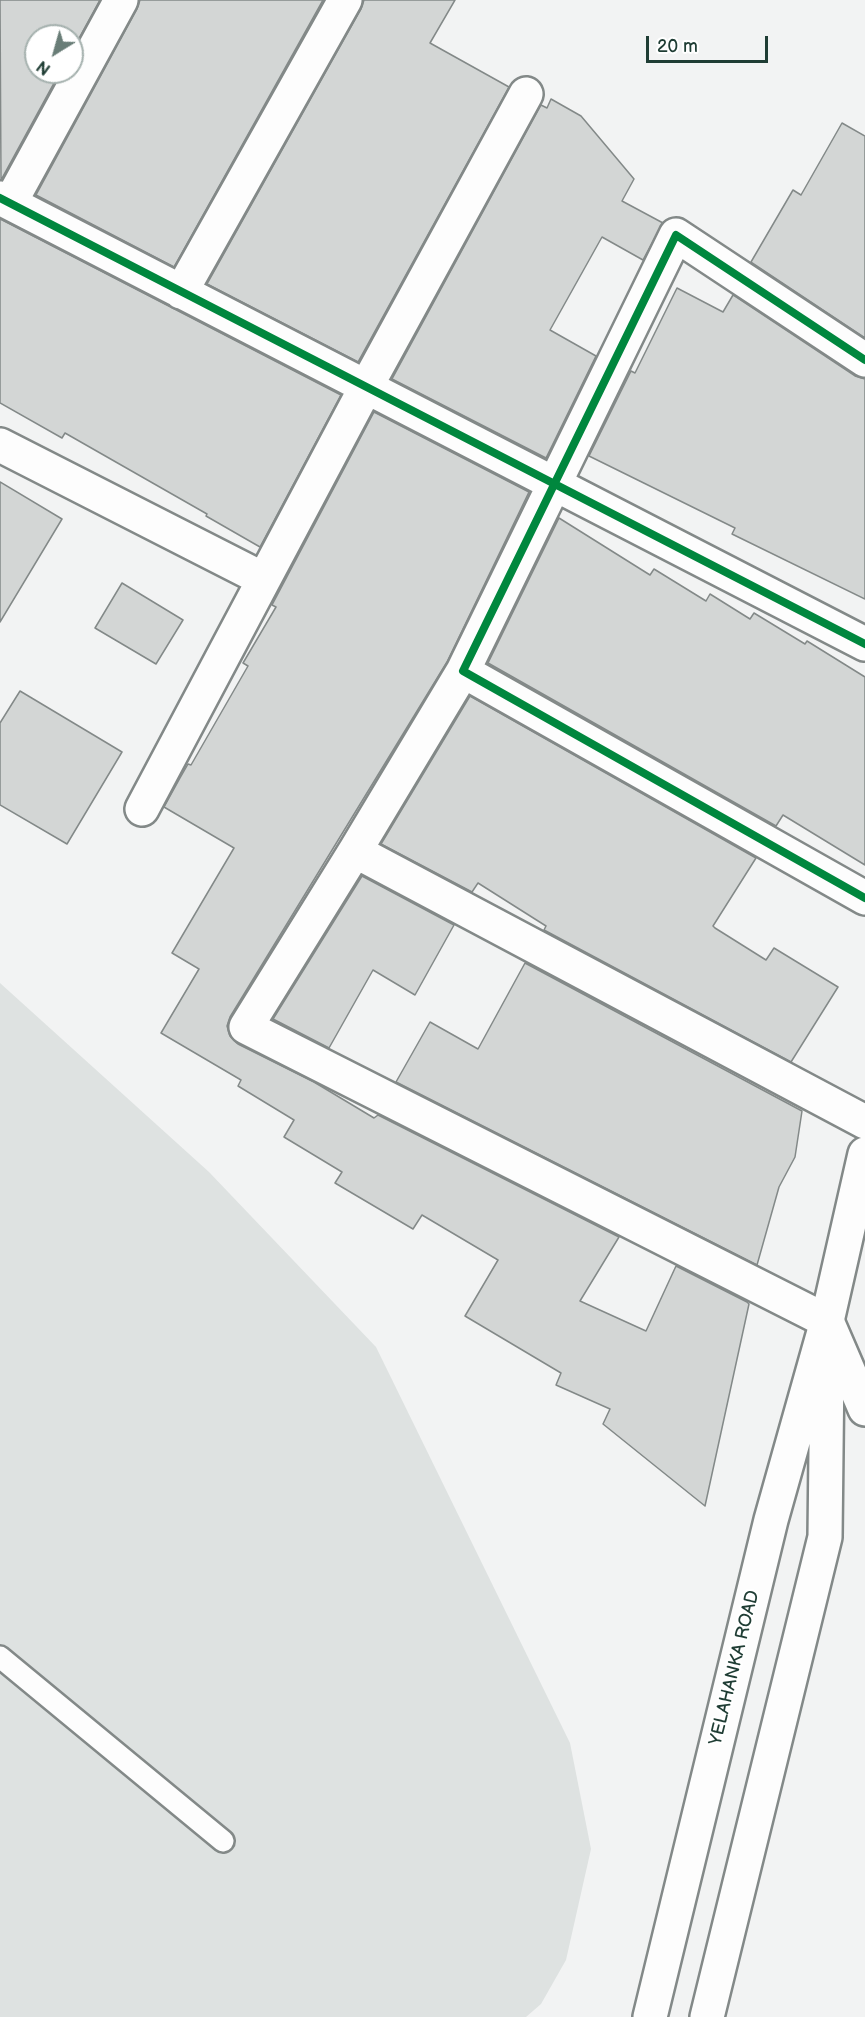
<!DOCTYPE html>
<html>
<head>
<meta charset="utf-8">
<style>
	body { margin:0 }
	#map { position:relative; width:865px; height:2017px; overflow:hidden; background:#f2f3f3; font-family:"Balsamiq Sans",sans-serif }
	canvas { display:block }
	.north { position:absolute; left:24px; top:24px; width:60px; height:60px; box-sizing:border-box; background:#fff; border:2px solid #a5b1ae; border-radius:50%; rotate:217deg; font-size:16px; font-weight:700; line-height:24px; text-align:center; color:#1f3d34 }
	.north::after { content:''; display:block; margin:auto; width:21px; height:27px; background:#697d77; clip-path:polygon(50% 0,100% 100%,50% 72%,0 100%) }
	.scale { position:absolute; left:646px; top:36px; width:122px; height:27px; box-sizing:border-box; border:3px solid #1f3d34; border-top:0; padding-left:8px; font-size:18px; line-height:21px; white-space:nowrap; color:#1f3d34; -webkit-text-stroke:4px #fff; paint-order:stroke }
</style>
</head>
<body>
<div id="map">
<canvas width="865" height="2017"></canvas>
<div class="north">N</div>
<div class="scale">20 m</div>
</div>
<script>
const g = document.querySelector('canvas').getContext('2d');
g.lineJoin = 'round';
function fill(path, color) { g.fillStyle = color; g.fill(path, 'evenodd'); }
const poly = rows => new Path2D(rows.map(r => 'M' + r).join(''));
function stroke(path, color, width, dash) { g.strokeStyle = color; g.lineWidth = width; g.lineCap = dash ? 'butt' : 'round'; g.setLineDash(dash || []); g.stroke(path); }
function drawText(font, color, halo, rows, align = 'center') {
  g.font = font + ' "Balsamiq Sans",sans-serif'; g.lineWidth = 4.5; g.setLineDash([]); g.textBaseline = 'middle'; g.strokeStyle = halo; g.fillStyle = color; for (const [text, x, y, turn = 0] of rows) {
    g.save(); g.translate(x, y); g.rotate((+turn || 0) * Math.PI / 180); g.textAlign = isNaN(turn) ? turn : align; if (halo) g.strokeText(text, 0, 0); g.fillText(text, 0, 0); g.restore();
  }
}
fill(poly([
	[0,983,209,1172,376,1347,570,1743,591,1849,566,1960,541,2004,526,2017,0,2017]
]), '#dee2e1');
const building = poly([
	[0,0,100,0,72,51,72,36,36,36,36,72,60,72,1,180,0,0],
	[140,0,323,0,174,267,36,195,137,9,140,0],
	[364,0,455,0,430,43,509,87,358,362,207,284,361,9,364,0],
	[551,99,581,116,634,179,622,201,663,223,643,260,602,237,550,330,596,356,546,458,392,379,541,105,547,108,551,99],
	[842,123,865,136,865,338,751,262,793,190,801,195,842,123],
	[0,219,341,395,260,547,206,516,207,514,65,433,62,438,0,403,0,219],
	[677,288,723,312,733,295,855,376,865,379,865,599,732,534,735,528,589,456,631,371,635,373,677,288],
	[374,412,529,492,447,662,230,1017,227,1026,230,1036,238,1044,314,1082,374,1118,378,1115,619,1237,580,1301,646,1331,676,1266,747,1302,749,1304,705,1506,603,1424,610,1409,556,1385,561,1373,465,1316,498,1260,422,1215,413,1229,335,1183,342,1172,284,1137,294,1120,238,1086,241,1080,161,1033,199,969,172,953,234,848,164,807,180,778,188,764,191,765,248,666,243,663,276,607,272,605,374,412],
	[0,482,62,519,0,622,0,482],
	[559,518,650,575,654,569,706,601,710,594,750,619,754,613,805,644,807,641,865,677,865,865,783,815,776,826,488,663,559,518],
	[122,583,183,620,156,664,95,628,122,583],
	[20,691,122,752,67,844,0,805,0,723,20,691],
	[470,696,756,858,713,926,715,928,766,960,774,948,838,987,791,1062,544,930,546,926,478,883,472,892,381,844,470,696],
	[362,876,454,925,415,995,373,970,329,1048,273,1019,362,876],
	[525,963,802,1111,795,1157,779,1187,757,1265,396,1082,430,1022,478,1049,525,963]
]);
fill(building, '#d3d6d5');
stroke(building, '#838988', 1.5);
const service = poly([
	[0,1657,223,1841]
]);
const minor = poly([
	[0,198,865,644],
	[10,203,121,0],
	[181,292,345,0],
	[865,360,676,235,463,671,865,898],
	[0,445,263,579],
	[463,671,355,851,865,1122],
	[142,809,366,387,526,94],
	[355,851,246,1027,827,1321]
]);
const tertiary = poly([
	[827,1321,865,1409]
]);
const primary = poly([
	[650,2017,771,1520,827,1321,865,1154],
	[707,2017,825,1537,827,1365]
]);
stroke(service, '#838988', 26);
stroke(minor, '#838988', 38);
stroke(tertiary, '#838988', 38);
stroke(primary, '#838988', 38);
stroke(service, '#fdfdfd', 21);
stroke(minor, '#fdfdfd', 33);
stroke(tertiary, '#fdfdfd', 33);
stroke(primary, '#fdfdfd', 33);
stroke(poly([
	[0,198,865,644],
	[865,360,676,235,463,671,865,898]
]), '#00873e', 8);
drawText('18px', '#1f3d34', '#fff', [
	["YELAHANKA ROAD",735,1668,-76]
]);
</script>
</body>
</html>
